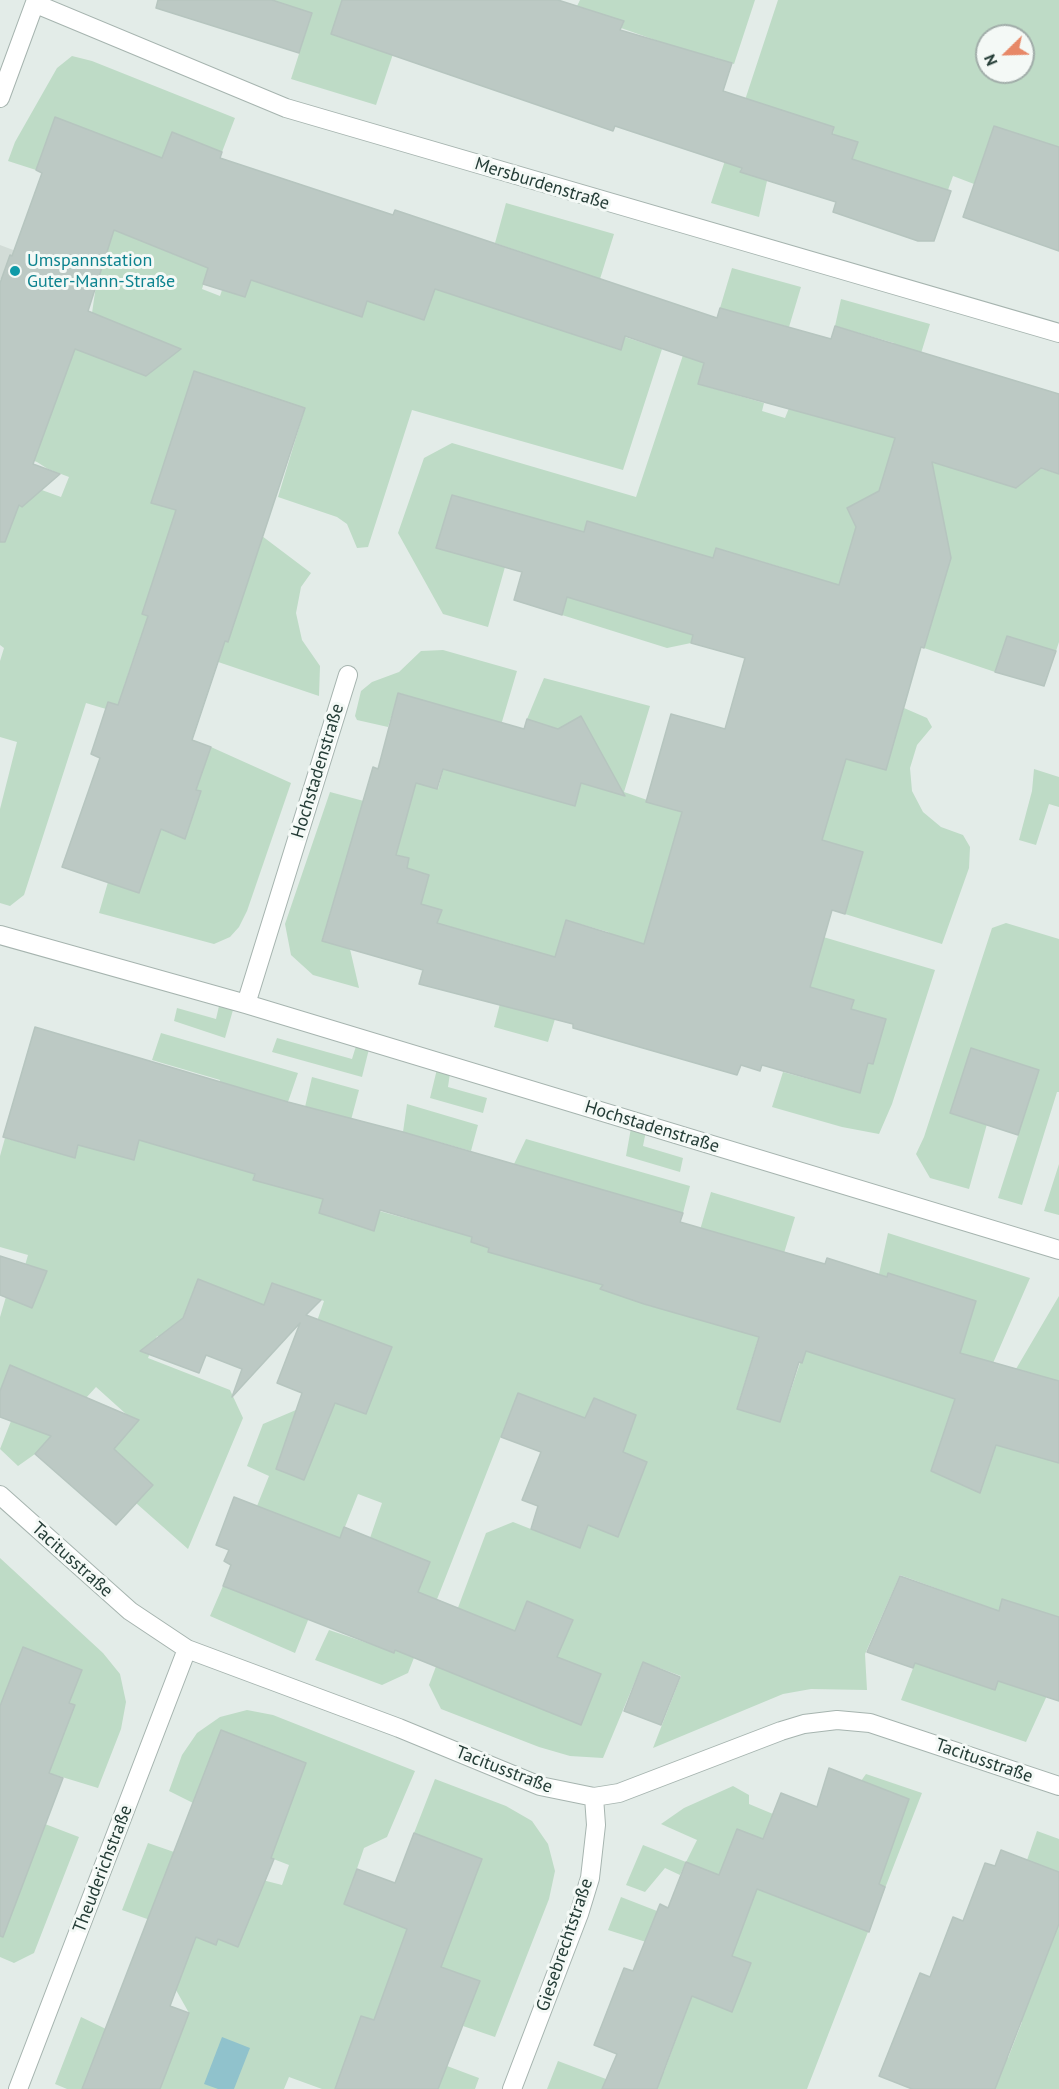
<!DOCTYPE html>
<html>
<head>
<meta charset="utf-8">
<style>
	body { margin:0 }
	#map { position:relative; width:1059px; height:2089px; overflow:hidden; background:#e3ece8; font-family:"PT Sans",sans-serif }
	canvas { display:block }
	.north { position:absolute; left:975px; top:24px; width:60px; height:60px; box-sizing:border-box; background:#f4f9f6; border:2px solid #a1ada9; border-radius:50%; rotate:247deg; font-size:16px; font-weight:700; line-height:24px; text-align:center; color:#243c36 }
	.north::after { content:''; display:block; margin:auto; width:21px; height:27px; background:#e78867; clip-path:polygon(50% 0,100% 100%,50% 72%,0 100%) }
</style>
</head>
<body>
<div id="map">
<canvas width="1059" height="2089"></canvas>
<div class="north">N</div>
</div>
<script>
const g = document.querySelector('canvas').getContext('2d');
g.lineJoin = 'round';
function fill(path, color) { g.fillStyle = color; g.fill(path, 'evenodd'); }
const poly = rows => new Path2D(rows.map(r => 'M' + r).join(''));
function stroke(path, color, width, dash) { g.strokeStyle = color; g.lineWidth = width; g.lineCap = dash ? 'butt' : 'round'; g.setLineDash(dash || []); g.stroke(path); }
function drawText(font, color, halo, rows, align = 'center') {
  g.font = font + ' "PT Sans",sans-serif'; g.lineWidth = 6; g.setLineDash([]); g.textBaseline = 'middle'; g.strokeStyle = halo; g.fillStyle = color; for (const [text, x, y, turn = 0] of rows) {
    g.save(); g.translate(x, y); g.rotate((+turn || 0) * Math.PI / 180); g.textAlign = isNaN(turn) ? turn : align; if (halo) g.strokeText(text, 0, 0); g.fillText(text, 0, 0); g.restore();
  }
}
fill(poly([
	[0,245,45,262,34,292,0,279]
]), '#d2dcd7');
fill(poly([
	[272,0,342,0,331,34,393,54,376,105,291,79,312,13],
	[580,0,755,0,734,64,714,57,710,67,658,41,621,28,624,22,577,6],
	[778,0,1059,0,1059,147,994,126,974,184,953,176,948,190,852,160,833,134,834,127,763,104,740,171,767,181,759,217,711,203],
	[987,36,1023,36,1023,72,987,72],
	[72,56,92,61,235,118,222,152,173,133,134,238,180,257,210,264,202,289,220,296,222,290,245,297,254,269,334,307,362,317,367,301,424,320,439,275,476,302,620,350,625,337,662,349,623,470,412,410,368,547,357,548,347,524,337,517,278,497,305,408,227,382,199,466,151,503,176,510,142,614,228,642,262,536,311,573,301,587,296,613,302,640,320,666,319,696,141,636,124,686,145,693,133,710,106,709,86,703,24,895,10,906,0,903,0,809,17,742,0,737,0,661,4,648,0,645,0,498,20,506,28,485,61,497,69,477,48,469,37,462,0,449,58,376,92,313,117,141,36,170,8,161,15,142,57,68],
	[506,203,614,234,600,279,495,243],
	[732,268,801,287,789,327,720,308],
	[841,299,930,324,899,425,916,448,971,474,1017,488,1025,464,1059,474,1059,642,1056,651,1007,636,995,672,924,648,945,576,829,620,769,622,784,568,719,549,691,643,667,648,562,615,567,597,641,619,662,543,587,521,575,561,523,515,452,495,436,548,505,567,488,627,443,614,398,533,424,458,452,443,636,497,685,349,706,356,698,384,764,403,762,411,785,418,789,408,877,433,889,391,881,388,894,343,835,326],
	[443,650,517,671,485,779,574,806,581,785,576,776,581,717,558,729,527,719,544,678,650,706,624,792,682,812,846,759,886,769,904,708,927,718,932,727,917,745,910,768,912,791,923,812,941,827,963,835,970,847,969,868,942,944,845,914,863,853,803,931,935,970,892,1104,879,1134,842,1127,772,1107,783,1072,860,1093,868,1063,873,1064,886,1019,851,1009,854,1000,640,958,608,932,566,920,538,1014,555,1019,548,1042,494,1027,515,945,437,923,442,910,421,904,429,875,407,868,409,858,351,842,322,940,350,949,359,988,313,975,291,955,285,924,330,792,405,812,416,783,438,789,459,711,399,693,388,727,357,720,355,716,361,691,372,682,399,672,421,651],
	[211,747,291,783,247,911,239,927,230,937,214,944,99,913,108,882,161,829,185,838,196,790],
	[1034,769,1059,777,1059,807,1049,804,1036,845,1019,840,1032,791],
	[1006,923,1059,939,1059,1092,1057,1092,1022,1205,998,1198,1039,1070,971,1048,987,1124,969,1189,930,1178,916,1154,924,1137,992,928],
	[219,1006,233,1010,225,1038,174,1021,177,1008,216,1019],
	[161,1033,298,1073,288,1102,277,1099,253,1179,323,1199,319,1213,374,1231,379,1211,448,1230,478,1214,471,1242,489,1248,488,1252,560,1273,585,1185,514,1164,526,1139,690,1186,683,1213,628,1198,601,1289,653,1307,657,1301,678,1306,711,1192,795,1217,737,1408,780,1422,820,1304,873,1321,888,1273,887,1277,879,1274,888,1233,1030,1278,944,1476,980,1493,994,1444,1059,1463,1059,1669,1026,1742,901,1700,915,1663,995,1690,1002,1669,1002,1600,999,1611,900,1575,865,1654,867,1690,811,1689,783,1694,653,1748,681,1676,643,1662,603,1758,570,1756,539,1747,441,1709,429,1685,486,1533,513,1522,579,1548,588,1525,618,1537,647,1462,552,1425,558,1408,518,1393,408,1673,382,1685,315,1660,329,1630,394,1652,430,1562,370,1538,382,1503,358,1494,295,1653,210,1616,223,1586,288,1612,320,1531,253,1516,269,1476,247,1466,263,1424,296,1410,327,1422,335,1403,366,1414,391,1348,316,1324,324,1301,273,1283,264,1305,198,1279,173,1343,157,1336,148,1358,230,1390,243,1418,188,1549,136,1503,152,1484,114,1449,136,1423,96,1387,35,1454,18,1466,0,1449,11,1421,0,1392,0,1317,13,1273,22,1276,28,1255,0,1247,0,1156,5,1138,75,1158,92,1096,139,1140,197,1157,220,1080,152,1060],
	[277,1038,352,1059,356,1046,369,1049,362,1077,272,1052],
	[437,1069,450,1073,448,1087,487,1098,483,1113,430,1098],
	[312,1077,359,1090,351,1120,305,1107],
	[407,1104,478,1125,471,1151,403,1132],
	[631,1128,646,1131,643,1146,683,1158,680,1172,626,1156],
	[1059,1164,1059,1215,1044,1211],
	[1059,1296,1059,1381,1016,1369],
	[0,1558,103,1653,120,1674,126,1702,121,1729,98,1788,49,1773,75,1705,69,1703,81,1670,23,1647,0,1706],
	[247,1710,273,1715,415,1771,387,1837,364,1848,345,1904,381,1918,457,1925,482,1859,414,1833,435,1779,506,1806,532,1821,548,1844,555,1871,549,1899,495,2037,463,2026,479,1981,399,1951,371,2089,322,2089,289,2077,284,2089,160,2089,189,2013,176,1990,196,1937,216,1945,218,1939,238,1947,247,1925,243,1875,282,1885,289,1865,250,1850,279,1835,306,1763,221,1730,193,1803,169,1791,182,1755,197,1733,220,1717],
	[866,1774,922,1793,807,2089,547,2089,558,2061,606,2079,617,2054,664,2072,692,1996,750,1963,691,1939,698,1920,740,1935,757,1889,790,1902,807,1857],
	[733,1786,749,1795,749,1804,773,1814,763,1839,737,1829,719,1875,686,1862,680,1875,665,1868,645,1892,626,1885,643,1845,686,1862,697,1840,661,1824,684,1808],
	[45,1824,79,1837,34,1953,14,1963,0,1957,0,1909],
	[1037,1831,1059,1839,1059,1872,1027,1860],
	[148,1843,174,1852,150,1920,122,1910],
	[621,1897,657,1911,646,1942,608,1930],
	[1059,1924,1059,2089,961,2089,988,2049,1008,2058,1022,2022,1001,2015,1030,1999],
	[81,2017,106,2029,82,2089,67,2089,55,2084],
	[447,2066,479,2078,475,2089,438,2089]
]), '#bedbc6');
fill(poly([
	[222,2037,250,2048,234,2089,218,2089,204,2084]
]), '#90c2cc');
const building = poly([
	[158,0,272,0,312,13,299,53,156,8,158,0],
	[342,0,558,0,624,21,620,30,732,63,723,91,834,127,832,134,858,142,852,159,951,191,934,241,918,241,833,212,836,202,740,172,742,168,615,126,613,131,331,34,342,0],
	[55,117,162,158,172,132,222,152,220,158,393,215,395,210,717,318,720,308,831,339,835,326,1059,394,1059,474,1041,468,1016,488,932,462,951,558,924,648,921,647,886,770,846,759,822,840,863,852,845,914,832,910,810,987,854,1000,851,1009,886,1019,873,1064,868,1063,860,1093,762,1065,760,1071,741,1065,737,1075,573,1028,573,1024,419,984,423,970,322,941,373,767,378,769,398,693,524,729,527,719,558,729,581,716,625,796,581,783,575,806,443,769,437,789,416,783,396,855,409,858,407,868,429,875,421,904,442,910,437,923,555,957,566,920,644,944,682,812,646,802,671,714,725,729,745,658,691,643,693,635,567,597,562,615,514,600,522,572,436,548,452,495,584,532,587,521,713,558,716,548,839,585,856,527,847,508,879,491,895,438,698,384,704,363,625,336,621,350,435,289,424,320,367,301,362,317,251,280,245,297,203,284,208,268,114,230,88,311,181,349,146,376,75,349,33,464,60,474,22,507,19,505,5,542,0,542,0,283,10,255,12,256,42,173,36,170,55,117],
	[994,126,1059,147,1059,251,963,217,994,126],
	[194,371,305,408,228,642,225,641,192,740,211,747,196,790,201,791,185,839,161,829,139,893,62,867,100,758,91,754,108,702,118,705,148,616,142,614,176,510,151,503,194,371],
	[1007,636,1056,651,1044,686,995,672,1007,636],
	[35,1027,288,1102,403,1132,683,1213,680,1222,825,1264,827,1258,887,1277,888,1273,976,1301,960,1353,1059,1381,1059,1463,996,1445,980,1493,931,1471,955,1399,806,1351,802,1363,799,1362,780,1422,737,1409,759,1337,644,1304,600,1289,603,1285,488,1252,489,1248,471,1242,472,1237,380,1210,374,1231,341,1220,319,1213,323,1199,253,1180,255,1174,139,1140,134,1160,78,1145,75,1158,3,1137,35,1027],
	[971,1048,1039,1070,1018,1135,950,1113,971,1048],
	[0,1256,47,1271,32,1308,0,1295,0,1256],
	[198,1279,264,1305,272,1283,321,1300,306,1315,392,1347,366,1414,335,1403,304,1480,276,1469,302,1393,277,1383,300,1323,232,1397,242,1369,206,1355,199,1373,140,1351,183,1318,198,1279],
	[10,1365,139,1420,114,1449,153,1485,116,1525,35,1454,51,1436,0,1417,0,1391,10,1365],
	[518,1393,585,1418,594,1398,636,1415,623,1452,647,1462,618,1537,588,1525,580,1548,531,1529,538,1506,522,1500,541,1452,501,1437,518,1393],
	[234,1497,340,1538,344,1527,430,1562,418,1592,515,1631,527,1601,573,1620,557,1657,601,1674,581,1725,395,1650,394,1653,223,1586,231,1565,224,1561,229,1550,216,1545,234,1497],
	[900,1576,999,1611,1002,1599,1059,1617,1059,1701,998,1681,995,1690,915,1663,913,1668,867,1652,900,1576],
	[23,1647,82,1670,69,1703,75,1705,49,1773,63,1778,3,1937,0,1936,0,1706,23,1647],
	[643,1662,680,1677,661,1725,624,1711,643,1662],
	[221,1730,306,1763,271,1858,274,1859,238,1947,218,1939,216,1945,196,1937,170,2006,189,2013,160,2089,82,2089,221,1730],
	[829,1768,909,1799,879,1884,885,1887,869,1932,757,1889,732,1956,751,1963,732,2012,692,1996,657,2089,602,2089,617,2054,594,2045,624,1968,633,1971,660,1904,668,1908,686,1862,719,1875,737,1829,763,1839,781,1793,817,1807,829,1768],
	[414,1833,482,1859,441,1967,480,1981,438,2089,335,2089,361,2016,374,2020,407,1929,344,1904,357,1869,395,1883,414,1833],
	[1001,1850,1059,1872,1059,1924,995,2089,912,2089,879,2076,920,1973,930,1977,953,1917,963,1921,985,1863,995,1866,1001,1850]
]);
fill(building, '#bcc9c4');
stroke(building, '#b6c5bf', 1.5);
const minor = poly([
	[36,4,286,108,1059,333],
	[0,98,36,0],
	[0,935,246,1004,1059,1250],
	[246,1004,348,675],
	[0,1495,130,1611,187,1649,399,1728,540,1786,594,1797,619,1793,781,1731,804,1724,837,1720,870,1723,1059,1786],
	[18,2089,187,1649],
	[512,2089,579,1914,590,1878,596,1825,594,1797]
]);
stroke(minor, '#a6b4af', 20);
stroke(minor, '#fff', 18);
for (const [x, y, r, color] of [
	[15,271,6,"#0f9aa8"]
]) { const dot = new Path2D(); dot.arc(x, y, r, 0, 2 * Math.PI); g.fillStyle = color; g.fill(dot); stroke(dot, '#f4f9f6', 2); }
drawText('18px', '#243c36', '#f4f9f6', [
	["Mersburdenstraße",542,184,17],
	["Hochstadenstraße",318,771,-73],
	["Hochstadenstraße",652,1127,17],
	["Tacitusstraße",72,1560,42],
	["Tacitusstraße",984,1761,19],
	["Tacitusstraße",504,1770,21],
	["Theuderichstraße",103,1869,-69],
	["Giesebrechtstraße",565,1945,-71]
]);
drawText('18px', '#0d838f', '#f4f9f6', [
	["Umspannstation",27,261],
	["Guter-Mann-Straße",27,282]
], 'left');
</script>
</body>
</html>
